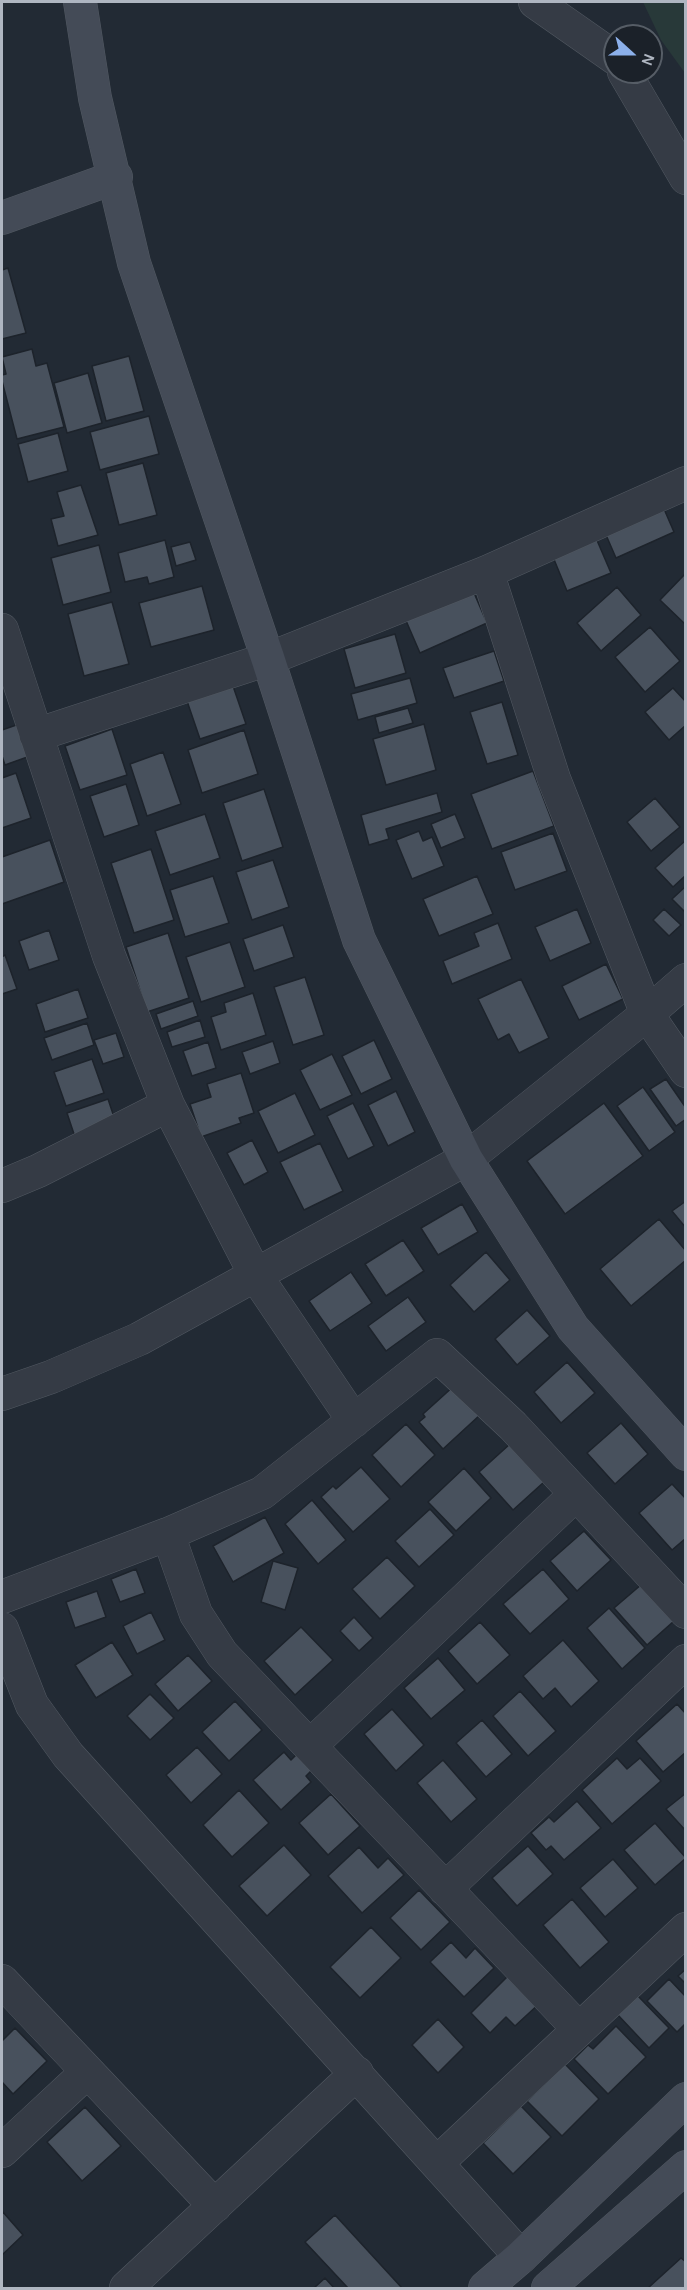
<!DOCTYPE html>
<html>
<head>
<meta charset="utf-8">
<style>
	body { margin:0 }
	#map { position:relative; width:687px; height:2290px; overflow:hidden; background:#222a34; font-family:Karla,sans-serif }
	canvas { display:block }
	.frame { position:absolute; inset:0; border:3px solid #afb6c1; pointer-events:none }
	.north { position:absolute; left:603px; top:24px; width:60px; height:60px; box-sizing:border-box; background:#1b2129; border:2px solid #565d66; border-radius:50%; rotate:111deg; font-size:16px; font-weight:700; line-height:24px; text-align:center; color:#afb6c1 }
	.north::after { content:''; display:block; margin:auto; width:21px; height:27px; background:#8cb0ea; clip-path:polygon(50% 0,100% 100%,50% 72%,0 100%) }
</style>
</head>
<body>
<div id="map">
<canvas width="687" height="2290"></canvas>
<div class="frame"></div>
<div class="north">N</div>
</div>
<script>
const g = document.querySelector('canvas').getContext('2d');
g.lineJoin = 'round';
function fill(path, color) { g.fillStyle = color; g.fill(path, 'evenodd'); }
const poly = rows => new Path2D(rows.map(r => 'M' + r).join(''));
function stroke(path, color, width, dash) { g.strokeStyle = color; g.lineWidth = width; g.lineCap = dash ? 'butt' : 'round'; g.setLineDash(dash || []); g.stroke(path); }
fill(poly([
	[643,2,685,2,685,73,661,40]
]), '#283939');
const building = poly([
	[8,268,26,333,2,339,2,270,8,268],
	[32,349,36,366,47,363,64,427,17,439,2,381,2,375,6,374,2,357,32,349],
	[129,356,144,411,106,421,92,366,129,356],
	[88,373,102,423,67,433,54,383,88,373],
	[149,416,159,454,100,470,90,432,149,416],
	[58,433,68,471,28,482,18,444,58,433],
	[143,463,157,515,119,525,106,473,143,463],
	[81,485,98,535,58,546,51,519,64,516,57,492,81,485],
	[661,502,674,532,616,558,603,528,661,502],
	[596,538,611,573,567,591,553,557,596,538],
	[165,540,174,577,149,584,147,577,125,582,118,553,165,540],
	[190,542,196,560,176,566,171,547,190,542],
	[99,545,111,592,63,605,51,558,99,545],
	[686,573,686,625,660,600,686,573],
	[202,586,214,630,151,647,139,603,202,586],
	[471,586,487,623,420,653,404,616,471,586],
	[617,587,641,615,601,651,577,623,617,587],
	[112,602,129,664,84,676,68,614,112,602],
	[650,627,680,661,645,692,615,657,650,627],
	[395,634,406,673,355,688,344,649,395,634],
	[494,651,504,681,454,698,443,668,494,651],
	[410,678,417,703,358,720,351,694,410,678],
	[233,686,246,724,200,739,187,701,233,686],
	[673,688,686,702,686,725,669,740,645,712,673,688],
	[502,702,518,755,487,764,470,712,502,702],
	[408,708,413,723,379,733,375,717,408,708],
	[22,723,33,755,5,765,2,756,2,730,22,723],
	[424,724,436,770,386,785,373,739,424,724],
	[112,729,127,775,80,790,65,746,112,729],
	[244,730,258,774,202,793,188,750,244,730],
	[163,752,181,804,147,816,130,764,163,752],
	[533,771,554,826,492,849,471,794,533,771],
	[16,773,31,818,2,828,2,778,16,773],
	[126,784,139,825,104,837,90,796,126,784],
	[264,789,283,847,242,861,223,803,264,789],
	[437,793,442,812,386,829,389,839,369,845,361,815,437,793],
	[655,798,680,827,651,851,627,822,655,798],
	[205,814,220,858,170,875,155,831,205,814],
	[455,814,465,838,441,848,431,824,455,814],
	[419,831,423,841,432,837,444,866,412,879,396,840,419,831],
	[553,833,567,871,515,890,501,852,553,833],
	[50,840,64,882,2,904,2,857,50,840],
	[686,840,686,875,673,887,655,868,686,840],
	[151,849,174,920,134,933,111,863,151,849],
	[273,860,289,907,252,920,236,872,273,860],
	[213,876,229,923,185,937,170,890,213,876],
	[477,876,493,914,439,936,423,899,477,876],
	[686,886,686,913,672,899,686,886],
	[577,909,591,943,550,961,535,927,577,909],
	[664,909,681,925,669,936,653,920,664,909],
	[498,923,512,959,452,984,443,961,479,946,474,933,498,923],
	[283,925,294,957,254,971,243,939,283,925],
	[49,930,59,960,29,970,19,941,49,930],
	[168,933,189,998,147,1012,126,947,168,933],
	[230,942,245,987,201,1002,186,957,230,942],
	[5,955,17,989,2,994,2,957,5,955],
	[606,964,623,999,579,1020,562,986,606,964],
	[305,977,324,1035,293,1045,274,987,305,977],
	[521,979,549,1038,519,1053,509,1034,498,1040,478,999,521,979],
	[78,989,88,1018,45,1032,36,1004,78,989],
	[253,993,266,1035,221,1050,211,1017,226,1012,224,1003,253,993],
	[193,1001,198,1016,161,1029,156,1014,193,1001],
	[200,1020,205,1037,172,1047,167,1032,200,1020],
	[87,1023,94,1045,52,1060,44,1038,87,1023],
	[116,1033,124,1057,103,1064,94,1040,116,1033],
	[374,1040,392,1079,361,1094,342,1056,374,1040],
	[273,1041,280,1063,250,1074,242,1052,273,1041],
	[208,1042,216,1068,192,1076,183,1051,208,1042],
	[332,1054,352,1095,320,1110,300,1070,332,1054],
	[92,1059,104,1093,66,1106,54,1072,92,1059],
	[241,1073,254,1113,239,1118,241,1123,201,1137,190,1104,211,1097,207,1084,241,1073],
	[666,1079,686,1108,686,1119,676,1126,650,1089,666,1079],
	[643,1087,675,1132,649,1151,617,1106,643,1087],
	[396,1091,415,1132,388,1146,368,1105,396,1091],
	[295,1093,315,1135,278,1153,258,1111,295,1093],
	[108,1099,117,1126,76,1140,67,1113,108,1099],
	[353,1103,374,1146,348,1159,327,1116,353,1103],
	[604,1103,643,1156,565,1214,527,1161,604,1103],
	[252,1140,268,1172,244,1185,227,1153,252,1140],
	[320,1143,343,1191,304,1210,280,1162,320,1143],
	[686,1201,686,1228,672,1211,686,1201],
	[462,1204,478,1232,438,1255,421,1228,462,1204],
	[659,1219,686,1251,686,1260,631,1306,600,1269,659,1219],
	[403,1240,424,1271,386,1296,365,1264,403,1240],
	[486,1252,510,1280,474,1312,450,1285,486,1252],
	[351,1272,372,1303,330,1331,309,1301,351,1272],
	[408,1297,426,1322,386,1351,368,1326,408,1297],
	[527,1310,550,1336,517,1365,495,1339,527,1310],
	[567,1362,595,1393,561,1423,534,1392,567,1362],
	[455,1385,481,1414,443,1449,419,1422,425,1417,423,1414,455,1385],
	[621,1423,648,1454,615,1484,587,1453,621,1423],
	[406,1424,435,1455,401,1487,372,1455,406,1424],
	[510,1444,544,1482,513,1510,479,1472,510,1444],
	[361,1467,390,1499,353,1532,321,1497,333,1486,336,1489,361,1467],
	[464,1468,491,1498,456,1531,428,1502,464,1468],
	[672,1484,686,1499,686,1538,672,1550,639,1513,672,1484],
	[312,1500,346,1540,318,1564,285,1524,312,1500],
	[430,1509,454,1535,419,1567,395,1541,430,1509],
	[265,1517,284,1553,233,1582,213,1546,265,1517],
	[584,1531,611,1560,577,1591,550,1561,584,1531],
	[387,1557,415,1586,380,1619,352,1589,387,1557],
	[273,1561,298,1568,285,1610,261,1602,273,1561],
	[136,1569,145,1593,120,1602,111,1579,136,1569],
	[543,1569,569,1599,530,1634,503,1604,543,1569],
	[642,1584,674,1621,647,1645,614,1608,642,1584],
	[97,1591,106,1617,75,1628,66,1602,97,1591],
	[609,1608,645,1648,622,1669,587,1628,609,1608],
	[151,1612,165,1640,137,1654,123,1626,151,1612],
	[354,1617,373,1638,359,1651,340,1631,354,1617],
	[480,1622,510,1655,477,1684,448,1651,480,1622],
	[301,1627,333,1660,295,1695,264,1661,301,1627],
	[563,1640,599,1681,571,1707,555,1688,543,1699,523,1676,563,1640],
	[112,1642,133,1675,96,1698,75,1665,112,1642],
	[188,1655,212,1681,178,1711,155,1684,188,1655],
	[438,1658,465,1690,431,1719,404,1688,438,1658],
	[520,1691,556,1731,528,1756,493,1716,520,1691],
	[150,1694,174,1718,150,1740,127,1716,150,1694],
	[235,1701,262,1730,229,1761,202,1732,235,1701],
	[677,1704,686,1714,686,1752,663,1772,636,1741,677,1704],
	[392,1709,424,1745,396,1771,364,1734,392,1709],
	[482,1720,512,1754,486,1777,456,1743,482,1720],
	[197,1747,222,1774,191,1803,166,1775,197,1747],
	[284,1752,291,1760,298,1753,312,1770,306,1776,311,1782,281,1810,253,1780,284,1752],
	[617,1758,627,1769,640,1758,661,1781,612,1824,582,1790,617,1758],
	[443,1760,477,1799,451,1822,417,1783,443,1760],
	[239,1790,269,1823,232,1857,203,1825,239,1790],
	[686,1793,686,1831,666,1809,686,1793],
	[331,1794,360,1826,328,1855,299,1823,331,1794],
	[577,1801,601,1828,564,1860,551,1846,546,1850,531,1833,549,1817,554,1822,577,1801],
	[655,1823,686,1858,655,1885,624,1850,655,1823],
	[284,1845,311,1875,267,1916,239,1886,284,1845],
	[528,1846,553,1874,517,1906,492,1878,528,1846],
	[359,1847,378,1868,388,1858,404,1875,362,1913,328,1876,359,1847],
	[613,1859,638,1888,605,1917,580,1888,613,1859],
	[419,1890,450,1922,421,1950,390,1918,419,1890],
	[572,1899,609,1942,580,1968,543,1925,572,1899],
	[371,1927,401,1958,360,1998,330,1967,371,1927],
	[451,1942,466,1958,475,1948,494,1968,464,1997,430,1962,451,1942],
	[686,1969,686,1984,678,1976,686,1969],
	[512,1972,541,2002,515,2026,506,2017,490,2033,471,2013,512,1972],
	[669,1979,686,1997,686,2023,677,2032,647,2001,669,1979],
	[636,1994,669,2028,649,2048,617,2014,636,1994],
	[438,2019,464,2047,438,2073,412,2045,438,2019],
	[616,2026,646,2057,608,2094,574,2059,588,2045,593,2049,616,2026],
	[15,2028,47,2061,13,2094,2,2082,2,2041,15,2028],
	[565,2064,599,2099,562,2136,527,2101,565,2064],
	[521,2106,551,2137,513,2174,483,2143,521,2106],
	[85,2107,121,2146,82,2181,47,2142,85,2107],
	[2,2211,23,2235,2,2255,2,2211],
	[335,2215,402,2288,348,2288,305,2242,335,2215],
	[681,2258,686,2262,686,2288,648,2288,681,2258],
	[325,2278,334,2288,314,2288,325,2278]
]);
fill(building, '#48515d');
stroke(building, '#1d232b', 1.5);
const street = poly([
	[535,2,615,58],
	[624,72,686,178],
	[487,572,554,779,647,1014,686,1071],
	[2,630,109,956,168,1105,256,1276,354,1421],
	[36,735,268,659,487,572,686,483],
	[2,1186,38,1171,168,1105],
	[2,1394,51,1377,139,1339,466,1159,647,1014,686,980],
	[168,1534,196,1614,222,1654,579,2029],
	[2,1597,168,1534,262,1493,437,1355,513,1426,686,1612],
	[2,1629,32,1705,68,1755,521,2257],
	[310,1746,576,1494],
	[445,1889,686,1661],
	[2,1981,215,2206],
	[2,2151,87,2072],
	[438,2162,686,1929],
	[126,2288,357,2073]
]);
const secondary = poly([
	[80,2,95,98,134,263,268,659,359,940,466,1159,573,1328,686,1454],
	[2,218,116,177],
	[485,2288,521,2257,686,2099],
	[548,2288,686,2167]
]);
stroke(street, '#525962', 34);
stroke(secondary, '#525962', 34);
stroke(street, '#353b45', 33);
stroke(secondary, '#444b57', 33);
</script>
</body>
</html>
